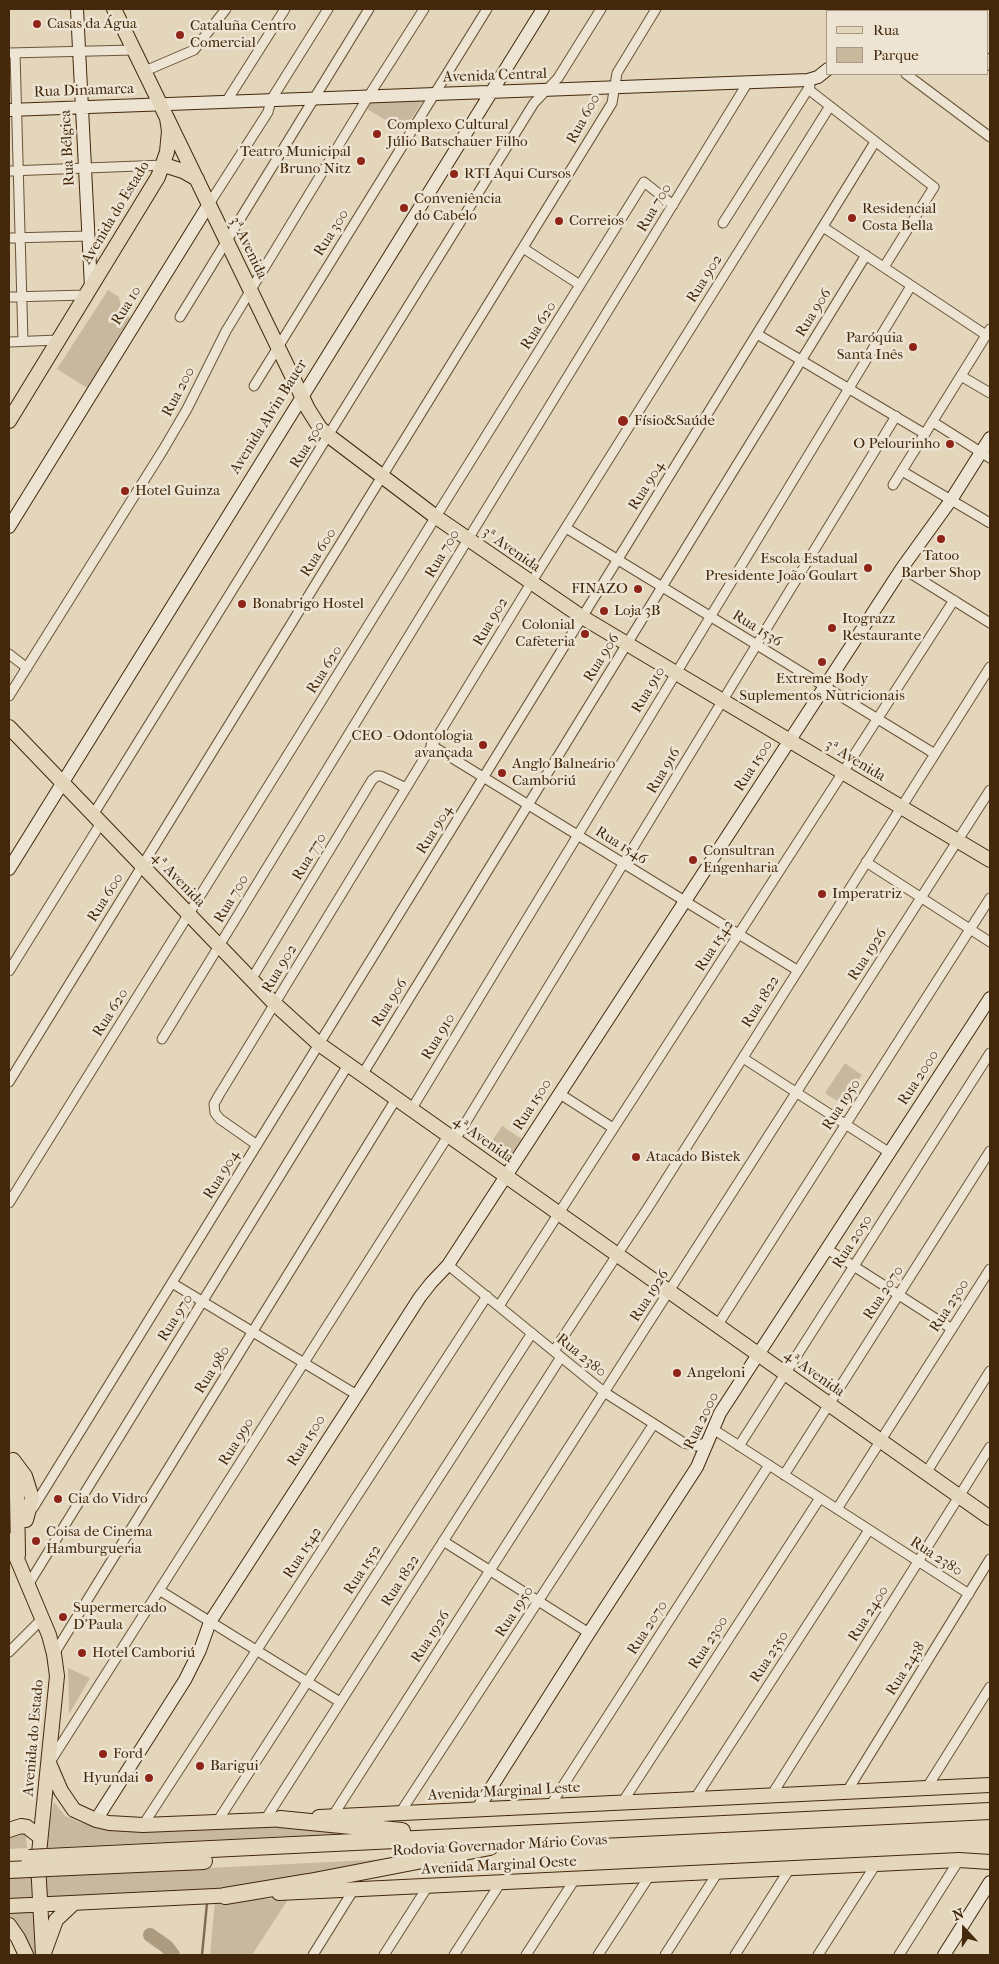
<!DOCTYPE html>
<html>
<head>
<meta charset="utf-8">
<style>
	body { margin:0 }
	#map { position:relative; width:999px; height:1964px; overflow:hidden; background:#e3d6bb; font-family:"IM FELL French Canon",serif }
	canvas { display:block }
	.frame { position:absolute; inset:0; border:10px solid #43280b; pointer-events:none }
	.legend { position:absolute; left:826px; top:10px; width:162px; height:65px; box-sizing:border-box; background:#ede4d3; border:1px solid #a99983; margin:0; padding:6px 9px; list-style:none; font-size:15px; color:#43280b }
	.legend li { display:flex; align-items:center; gap:10px; height:25px }
	.legend b { width:25px; border:1px solid #a99983 }
	.north { position:absolute; left:939px; top:1904px; width:50px; height:50px; -webkit-text-stroke:4px #ede4d3; paint-order:stroke; rotate:339deg; font-size:14px; font-weight:700; line-height:20px; text-align:center; color:#43280b }
	.north::after { content:''; display:block; margin:auto; width:18px; height:22px; background:#43280b; clip-path:polygon(50% 0,100% 100%,50% 72%,0 100%) }
</style>
</head>
<body>
<div id="map">
<canvas width="999" height="1964"></canvas>
<div class="frame"></div>
<ul class="legend">
<li><b style="height:6px;background:#e3d6bb"></b>Rua</li>
<li><b style="height:14px;background:#c8b89d"></b>Parque</li>
</ul>
<div class="north">N</div>
</div>
<script>
const g = document.querySelector('canvas').getContext('2d');
g.lineJoin = 'round';
function fill(path, color) { g.fillStyle = color; g.fill(path, 'evenodd'); }
const poly = rows => new Path2D(rows.map(r => 'M' + r).join(''));
function stroke(path, color, width, dash) { g.strokeStyle = color; g.lineWidth = width; g.lineCap = dash ? 'butt' : 'round'; g.setLineDash(dash || []); g.stroke(path); }
function drawText(font, color, halo, rows, align = 'center') {
  g.font = font + ' "IM FELL French Canon",serif'; g.lineWidth = 5; g.setLineDash([]); g.textBaseline = 'middle'; g.strokeStyle = halo; g.fillStyle = color; for (const [text, x, y, turn = 0] of rows) {
    g.save(); g.translate(x, y); g.rotate((+turn || 0) * Math.PI / 180); g.textAlign = isNaN(turn) ? turn : align; if (halo) g.strokeText(text, 0, 0); g.fillText(text, 0, 0); g.restore();
  }
}
fill(poly([
	[423,100,404,131,367,109,372,101],
	[108,290,119,297,121,309,130,318,87,388,57,369],
	[845,1063,862,1075,842,1104,825,1093],
	[502,1126,522,1139,508,1161,488,1147],
	[68,1668,90,1678,69,1714],
	[54,1802,65,1816,81,1823,100,1827,292,1823,377,1832,43,1848],
	[18,1830,26,1834,27,1848,9,1849,9,1834],
	[411,1858,227,1891,47,1906,47,1876],
	[31,1874,32,1900,9,1901,9,1876],
	[289,1898,252,1955,210,1955,215,1901],
	[33,1909,36,1955,33,1955,28,1944,9,1919,9,1911]
]), '#c8b89d');
stroke(poly([
	[202,1955,207,1903]
]), '#836d51', 2.5);
stroke(poly([
	[150,1935,167,1947,173,1955]
]), '#ad9b7f', 14);
const street = poly([
	[9,53,134,50],
	[15,53,23,341],
	[145,71,194,50,226,9],
	[906,74,990,137],
	[808,89,934,187,884,267],
	[226,102,285,9],
	[9,171,164,165],
	[209,204,268,112,271,100,328,9],
	[723,223,810,86],
	[823,227,986,335],
	[9,238,89,236],
	[523,248,580,285],
	[9,297,86,295],
	[180,317,369,9],
	[757,334,925,434],
	[9,342,58,340],
	[961,376,990,393],
	[254,386,487,9],
	[933,422,990,458],
	[902,471,990,523],
	[893,485,990,329],
	[566,528,935,754],
	[902,568,990,623],
	[9,654,27,668],
	[9,696,163,450,187,409,226,331,368,97,424,9],
	[431,745,797,970],
	[93,815,534,103,558,78,601,9],
	[866,862,990,942],
	[9,971,101,823],
	[251,980,372,780,377,776,381,776,406,788],
	[162,1039,748,82],
	[743,1058,890,1153],
	[362,1075,866,255],
	[9,1082,612,103,617,73,656,9],
	[560,1094,613,1128],
	[411,1110,911,286],
	[455,1140,896,416],
	[257,1145,220,1119,215,1113,214,1104,219,1095,531,583,830,106],
	[9,1203,644,182,673,205],
	[827,1249,952,1329],
	[448,1265,604,1392,684,1443,696,1446,708,1442],
	[172,1283,357,1395],
	[499,1306,954,600],
	[717,1326,990,898],
	[554,1351,651,1203,990,667],
	[713,1429,969,1594],
	[739,1446,990,1053],
	[926,1473,990,1371],
	[784,1475,990,1151],
	[33,1508,875,142],
	[837,1509,990,1269],
	[443,1541,589,1633],
	[28,1585,348,1065],
	[159,1590,340,1702],
	[9,1652,42,1619],
	[54,1654,396,1099],
	[50,1762,448,1136],
	[926,1789,990,1687],
	[846,1793,990,1559],
	[771,1796,990,1447],
	[694,1800,869,1530],
	[622,1803,820,1498],
	[550,1806,769,1465],
	[400,1813,653,1425],
	[332,1817,990,790],
	[265,1820,561,1357],
	[217,1822,532,1333],
	[143,1825,487,1296],
	[313,1955,354,1889],
	[384,1955,428,1886],
	[454,1955,501,1882],
	[526,1955,575,1879],
	[598,1955,650,1875],
	[665,1955,718,1872],
	[735,1955,790,1868],
	[818,1955,876,1864],
	[899,1955,959,1860]
]);
const secondary = poly([
	[77,9,91,287],
	[891,11,893,9],
	[9,110,808,80,818,77,828,69],
	[9,527,209,204],
	[9,869,543,9],
	[477,1810,589,1633,697,1467,720,1413,990,998],
	[96,1820,185,1680,200,1650,210,1622,357,1395,420,1297,431,1283,448,1265,902,568,951,500,990,438],
	[944,1955,990,1882]
]);
const primary = poly([
	[910,9,914,11],
	[988,61,990,63],
	[167,118,308,409,320,428,329,436,436,517,582,617,990,860],
	[164,165,183,171,197,179],
	[9,421,158,177,167,152,169,131,167,118,114,9],
	[9,727,275,1004,319,1044,990,1518],
	[13,1460,25,1476,32,1498,26,1520],
	[9,1463,15,1481,17,1495,18,1555],
	[9,1540,49,1635,54,1654,57,1676,38,1863,43,1955],
	[49,1763,61,1791,74,1810,96,1820,109,1823,143,1825,290,1819],
	[319,1817,990,1785],
	[9,1830,21,1826,27,1827,40,1837],
	[279,1893,959,1860,990,1862],
	[9,1906,235,1895],
	[9,1925,18,1938,26,1955],
	[44,1953,56,1920,74,1903]
]);
const highway = poly([
	[280,1819,402,1831],
	[47,1857,990,1811],
	[49,1868,204,1861],
	[9,1870,30,1869],
	[225,1896,309,1882,490,1847]
]);
stroke(street, '#6b5437', 11);
stroke(secondary, '#43280b', 14);
stroke(primary, '#43280b', 16);
stroke(highway, '#43280b', 18);
stroke(street, '#ede4d3', 9);
stroke(secondary, '#ede4d3', 12);
stroke(primary, '#e3d6bb', 14);
stroke(highway, '#e3d6bb', 16);
const highwayBridge = poly([
	[29,1858,47,1857],
	[30,1869,49,1868]
]);
stroke(highwayBridge, '#43280b', 18, []);
stroke(highwayBridge, '#e3d6bb', 16);
for (const [x, y, r, color] of [
	[37,24,5,"#8f2418"],
	[180,35,5,"#8f2418"],
	[377,134,5,"#8f2418"],
	[361,161,5,"#8f2418"],
	[454,174,5,"#8f2418"],
	[404,208,5,"#8f2418"],
	[852,218,5,"#8f2418"],
	[559,221,5,"#8f2418"],
	[913,347,5,"#8f2418"],
	[623,421,6,"#8f2418"],
	[950,444,5,"#8f2418"],
	[125,491,5,"#8f2418"],
	[941,539,5,"#8f2418"],
	[868,568,5,"#8f2418"],
	[638,589,5,"#8f2418"],
	[242,604,5,"#8f2418"],
	[604,611,5,"#8f2418"],
	[832,628,5,"#8f2418"],
	[585,634,5,"#8f2418"],
	[822,662,5,"#8f2418"],
	[483,745,5,"#8f2418"],
	[502,773,5,"#8f2418"],
	[693,860,5,"#8f2418"],
	[822,894,5,"#8f2418"],
	[636,1157,5,"#8f2418"],
	[677,1373,5,"#8f2418"],
	[58,1499,5,"#8f2418"],
	[36,1541,5,"#8f2418"],
	[63,1617,5,"#8f2418"],
	[82,1653,5,"#8f2418"],
	[103,1754,5,"#8f2418"],
	[200,1766,5,"#8f2418"],
	[149,1778,5,"#8f2418"]
]) { const dot = new Path2D(); dot.arc(x, y, r, 0, 2 * Math.PI); g.fillStyle = color; g.fill(dot); stroke(dot, '#ede4d3', 2); }
drawText('15px', '#43280b', '#ede4d3', [
	["Casas da Água",47,24],
	["Cataluña Centro",190,26],
	["Comercial",190,43],
	["Complexo Cultural",387,125],
	["Júlio Batschauer Filho",387,142],
	["Teatro Municipal",351,152,"right"],
	["Bruno Nitz",351,169,"right"],
	["RTI Aqui Cursos",464,174],
	["Conveniência",414,199],
	["do Cabelo",414,216],
	["Residencial",862,209],
	["Costa Bella",862,226],
	["Correios",569,221],
	["Paróquia",903,338,"right"],
	["Santa Inês",903,355,"right"],
	["Físio&Saúde",634,421],
	["O Pelourinho",940,444,"right"],
	["Hotel Guinza",135,491],
	["Tatoo",941,556,"center"],
	["Barber Shop",941,573,"center"],
	["Escola Estadual",858,559,"right"],
	["Presidente João Goulart",858,576,"right"],
	["FINAZO",628,589,"right"],
	["Bonabrigo Hostel",252,604],
	["Loja 3B",614,611],
	["Itograzz",842,619],
	["Restaurante",842,636],
	["Colonial",575,625,"right"],
	["Cafeteria",575,642,"right"],
	["Extreme Body",822,679,"center"],
	["Suplementos Nutricionais",822,696,"center"],
	["CEO - Odontologia",473,736,"right"],
	["avançada",473,753,"right"],
	["Anglo Balneário",512,764],
	["Camboriú",512,781],
	["Consultran",703,851],
	["Engenharia",703,868],
	["Imperatriz",832,894],
	["Atacado Bistek",646,1157],
	["Angeloni",687,1373],
	["Cia do Vidro",68,1499],
	["Coisa de Cinema",46,1532],
	["Hamburgueria",46,1549],
	["Supermercado",73,1608],
	["D'Paula",73,1625],
	["Hotel Camboriú",92,1653],
	["Ford",113,1754],
	["Barigui",210,1766],
	["Hyundai",139,1778,"right"]
], 'left');
drawText('15px', '#43280b', '#ede4d3', [
	["Avenida Central",495,76,-2],
	["Rua Dinamarca",84,91,-2],
	["Rua 600",584,119,-61],
	["Rua Bélgica",68,148,-93],
	["Rua 700",655,208,-59],
	["Avenida do Estado",116,213,-59],
	["Rua 300",332,233,-58],
	["3ª Avenida",248,248,64],
	["Rua 902",705,279,-58],
	["Rua 10",127,306,-58],
	["Rua 906",814,313,-58],
	["Rua 620",539,326,-58],
	["Rua 200",179,392,-62],
	["Avenida Alvin Bauer",269,417,-58],
	["Rua 500",308,445,-58],
	["Rua 904",647,486,-58],
	["3ª Avenida",511,550,35],
	["Rua 600",319,553,-58],
	["Rua 700",443,554,-59],
	["Rua 902",491,622,-59],
	["Rua 1536",757,629,32],
	["Rua 906",602,658,-58],
	["Rua 620",325,670,-58],
	["Rua 910",649,690,-59],
	["3ª Avenida",855,761,31],
	["Rua 1500",754,766,-57],
	["Rua 916",664,771,-59],
	["Rua 904",435,830,-58],
	["Rua 1546",621,846,32],
	["Rua 770",310,857,-59],
	["4ª Avenida",178,880,46],
	["Rua 600",106,898,-58],
	["Rua 700",232,899,-59],
	["Rua 1542",715,946,-57],
	["Rua 1926",868,955,-57],
	["Rua 902",280,969,-59],
	["Rua 1822",761,1002,-58],
	["Rua 906",390,1003,-58],
	["Rua 620",111,1013,-58],
	["Rua 910",439,1037,-59],
	["Rua 2000",919,1078,-57],
	["Rua 1500",533,1105,-57],
	["Rua 1950",842,1105,-57],
	["4ª Avenida",483,1140,35],
	["Rua 904",222,1175,-58],
	["Rua 2050",853,1242,-57],
	["Rua 2070",884,1293,-57],
	["Rua 1926",650,1296,-57],
	["Rua 2300",950,1306,-57],
	["Rua 970",176,1318,-58],
	["Rua 2380",581,1356,39],
	["Rua 980",213,1370,-58],
	["4ª Avenida",814,1374,35],
	["Rua 2000",702,1421,-64],
	["Rua 1500",307,1441,-57],
	["Rua 990",237,1442,-58],
	["Rua 1542",303,1553,-57],
	["Rua 2380",936,1557,33],
	["Rua 1552",363,1570,-57],
	["Rua 1822",401,1581,-57],
	["Rua 1950",515,1612,-57],
	["Rua 2400",869,1614,-58],
	["Rua 2070",648,1628,-57],
	["Rua 1926",431,1637,-57],
	["Rua 2300",709,1643,-57],
	["Rua 2350",770,1657,-57],
	["Rua 2438",906,1669,-58],
	["Avenida do Estado",34,1738,-85],
	["Avenida Marginal Leste",504,1792,-3],
	["Rodovia Governador Mário Covas",500,1846,-3],
	["Avenida Marginal Oeste",499,1866,-3]
]);
</script>
</body>
</html>
